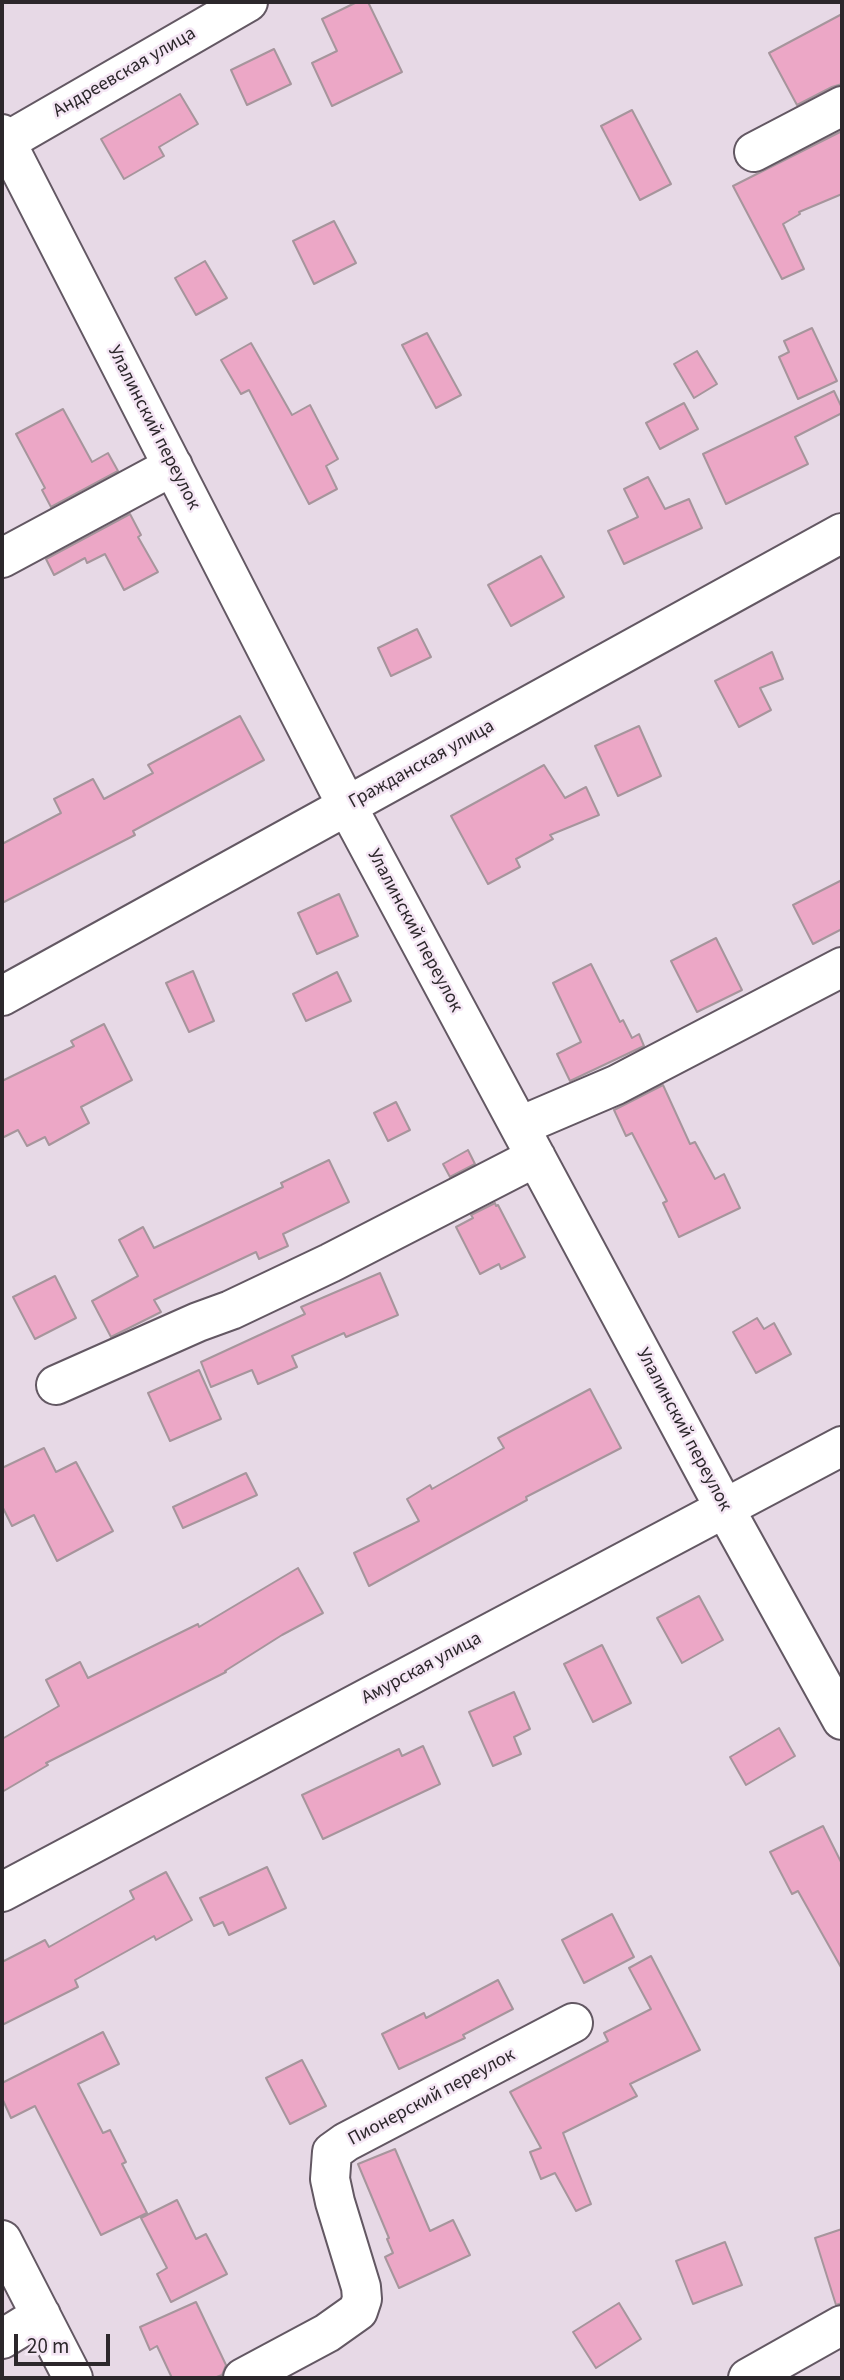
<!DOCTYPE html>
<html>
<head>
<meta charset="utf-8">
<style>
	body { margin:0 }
	#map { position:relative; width:844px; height:2380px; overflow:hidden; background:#e7d9e6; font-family:"Source Sans 3",sans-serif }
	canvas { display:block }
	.frame { position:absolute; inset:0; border:4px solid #2c272b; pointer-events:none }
	.scale { position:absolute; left:14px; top:2334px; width:96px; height:32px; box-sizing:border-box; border:4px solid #2c272b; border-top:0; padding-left:9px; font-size:21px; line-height:24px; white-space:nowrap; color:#2c272b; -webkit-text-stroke:5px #f4e6f4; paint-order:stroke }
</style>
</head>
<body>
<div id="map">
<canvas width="844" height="2380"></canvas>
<div class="frame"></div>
<div class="scale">20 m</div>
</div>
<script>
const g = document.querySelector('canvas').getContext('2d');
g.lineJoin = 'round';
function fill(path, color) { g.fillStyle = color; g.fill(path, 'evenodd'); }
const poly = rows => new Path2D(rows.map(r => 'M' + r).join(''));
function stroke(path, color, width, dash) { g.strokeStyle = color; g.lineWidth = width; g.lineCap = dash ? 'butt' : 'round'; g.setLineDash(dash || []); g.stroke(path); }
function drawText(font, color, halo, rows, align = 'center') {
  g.font = font + ' "Source Sans 3",sans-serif'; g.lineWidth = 5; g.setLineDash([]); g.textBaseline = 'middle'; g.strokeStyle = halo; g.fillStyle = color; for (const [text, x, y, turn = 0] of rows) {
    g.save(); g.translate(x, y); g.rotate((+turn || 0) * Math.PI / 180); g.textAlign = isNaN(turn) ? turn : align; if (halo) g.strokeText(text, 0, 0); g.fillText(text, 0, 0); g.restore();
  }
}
const building = poly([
	[357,2,368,2,402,72,332,106,312,63,337,51,322,19,357,2],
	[842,14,842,84,832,87,797,105,769,53,842,14],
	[274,49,291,84,247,105,231,70,274,49],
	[180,94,198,124,159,147,164,156,124,179,101,139,180,94],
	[632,110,671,184,640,200,601,126,632,110],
	[842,131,842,194,799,212,800,214,783,224,804,269,782,279,733,186,842,131],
	[334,221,356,263,314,284,293,241,334,221],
	[205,261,227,298,196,315,175,278,205,261],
	[812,328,837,381,798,399,779,357,789,352,784,341,812,328],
	[427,333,461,395,436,408,402,345,427,333],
	[251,343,292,415,310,405,338,459,326,466,337,489,309,504,249,390,241,394,221,360,251,343],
	[697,351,717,384,694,398,674,364,697,351],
	[834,391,842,408,842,413,795,437,808,464,726,504,703,454,834,391],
	[684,403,698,429,660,449,646,423,684,403],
	[63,409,92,462,108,453,118,471,51,507,42,490,45,488,16,434,63,409],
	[648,477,665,509,689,499,702,528,624,564,608,531,638,517,624,489,648,477],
	[130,514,141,535,138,537,158,572,124,590,105,554,87,563,85,558,54,575,46,559,130,514],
	[541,556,564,597,511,626,488,585,541,556],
	[417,629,431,657,391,676,378,648,417,629],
	[772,652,783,679,760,688,771,710,739,727,715,681,772,652],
	[240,716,264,760,133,831,135,835,2,903,2,844,61,813,54,799,93,779,104,799,153,773,148,765,240,716],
	[639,726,661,776,618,796,595,746,639,726],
	[544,765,565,798,586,787,599,815,550,835,553,839,516,859,520,867,488,884,451,816,544,765],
	[842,880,842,929,813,944,793,905,842,880],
	[339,894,358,936,317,954,298,913,339,894],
	[716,938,742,990,697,1012,671,961,716,938],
	[591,964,620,1022,623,1020,632,1038,639,1034,644,1046,570,1081,557,1054,581,1042,553,983,591,964],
	[193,971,214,1021,189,1032,166,983,193,971],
	[337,972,351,1001,306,1021,293,994,337,972],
	[104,1024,132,1080,81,1107,89,1123,49,1145,45,1137,27,1146,18,1130,2,1138,2,1081,74,1046,71,1041,104,1024],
	[663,1085,690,1144,695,1142,715,1179,724,1174,740,1208,679,1237,663,1203,667,1201,632,1133,626,1136,614,1110,663,1085],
	[396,1102,410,1130,388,1141,374,1113,396,1102],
	[468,1150,475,1164,450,1177,443,1164,468,1150],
	[329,1160,349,1202,283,1234,288,1246,259,1259,256,1252,154,1300,161,1312,111,1337,92,1301,138,1276,119,1240,143,1227,154,1248,283,1187,281,1183,329,1160],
	[495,1203,496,1206,498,1205,525,1257,501,1269,499,1264,480,1274,456,1227,473,1218,471,1215,495,1203],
	[380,1273,398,1315,346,1337,344,1333,292,1356,297,1367,258,1384,252,1370,211,1387,201,1362,305,1314,301,1307,380,1273],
	[55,1276,76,1318,35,1339,13,1297,55,1276],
	[757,1318,764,1329,774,1323,791,1354,756,1373,733,1332,757,1318],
	[199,1370,221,1419,170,1441,148,1393,199,1370],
	[590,1389,621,1448,526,1497,527,1500,369,1586,354,1553,419,1521,407,1499,430,1485,432,1489,504,1448,498,1438,590,1389],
	[44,1448,56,1472,76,1462,113,1531,57,1561,34,1515,12,1526,2,1506,2,1468,44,1448],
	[246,1473,257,1495,183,1528,173,1507,246,1473],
	[298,1568,323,1613,282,1635,225,1671,226,1672,46,1763,48,1765,2,1792,2,1739,59,1706,46,1680,80,1662,88,1678,198,1624,199,1627,298,1568],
	[699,1596,723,1640,682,1663,657,1618,699,1596],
	[602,1645,631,1703,593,1722,564,1664,602,1645],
	[514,1692,530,1729,514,1737,521,1754,493,1766,469,1712,514,1692],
	[779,1728,795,1756,746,1785,730,1757,779,1728],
	[423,1746,440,1784,323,1839,302,1795,399,1749,402,1756,423,1746],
	[823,1826,842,1864,842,1969,798,1891,792,1894,770,1852,823,1826],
	[267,1867,286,1908,229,1935,223,1922,214,1926,200,1898,267,1867],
	[166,1872,192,1920,156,1940,154,1936,75,1980,78,1987,2,2025,2,1962,45,1940,49,1947,134,1899,130,1891,166,1872],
	[612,1914,634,1957,584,1983,562,1940,612,1914],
	[651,1956,700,2050,630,2084,637,2096,563,2133,591,2204,576,2211,555,2173,541,2179,530,2152,541,2148,510,2092,608,2041,604,2033,651,2009,629,1968,651,1956],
	[498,1980,513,2009,463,2035,465,2038,399,2069,382,2034,424,2013,426,2018,498,1980],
	[103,2032,119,2064,78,2084,103,2133,110,2130,126,2162,122,2164,147,2213,101,2235,35,2106,11,2118,2,2098,2,2083,103,2032],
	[302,2060,326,2106,290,2124,266,2078,302,2060],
	[395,2149,430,2231,453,2220,470,2255,399,2288,385,2257,393,2253,387,2239,389,2238,358,2164,395,2149],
	[177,2200,196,2239,206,2234,227,2274,171,2302,157,2274,167,2268,141,2218,177,2200],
	[842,2229,842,2303,836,2305,815,2238,842,2229],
	[725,2242,742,2285,693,2304,676,2261,725,2242],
	[196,2302,226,2365,222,2375,214,2378,172,2378,157,2346,150,2350,140,2327,196,2302],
	[619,2303,641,2339,596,2368,573,2332,619,2303]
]);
fill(building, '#eca7c6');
stroke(building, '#a6959c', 2);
const minor = poly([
	[2,134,347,806,725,1509,842,1720],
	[2,144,248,2],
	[754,152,842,106],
	[2,558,173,466],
	[2,996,842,533],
	[520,1126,616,1085,842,967],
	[56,1385,198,1322,231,1310,330,1263,536,1157],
	[2,1892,842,1446],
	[2,2240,73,2378],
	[2,2339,41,2315],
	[243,2378,327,2333,358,2311,362,2299,361,2287,335,2202,330,2179,332,2152,346,2142,573,2023],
	[748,2378,842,2325]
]);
stroke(minor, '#635863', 42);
stroke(minor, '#fff', 38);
drawText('19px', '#2c272b', '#f4e6f4', [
	["Андреевская улица",125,73,-30],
	["Улалинский переулок",153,428,63],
	["Гражданская улица",422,765,-29],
	["Улалинский переулок",414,931,62],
	["Улалинский переулок",683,1430,62],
	["Амурская улица",422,1669,-28],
	["Пионерский переулок",432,2098,-28]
]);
</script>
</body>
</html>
